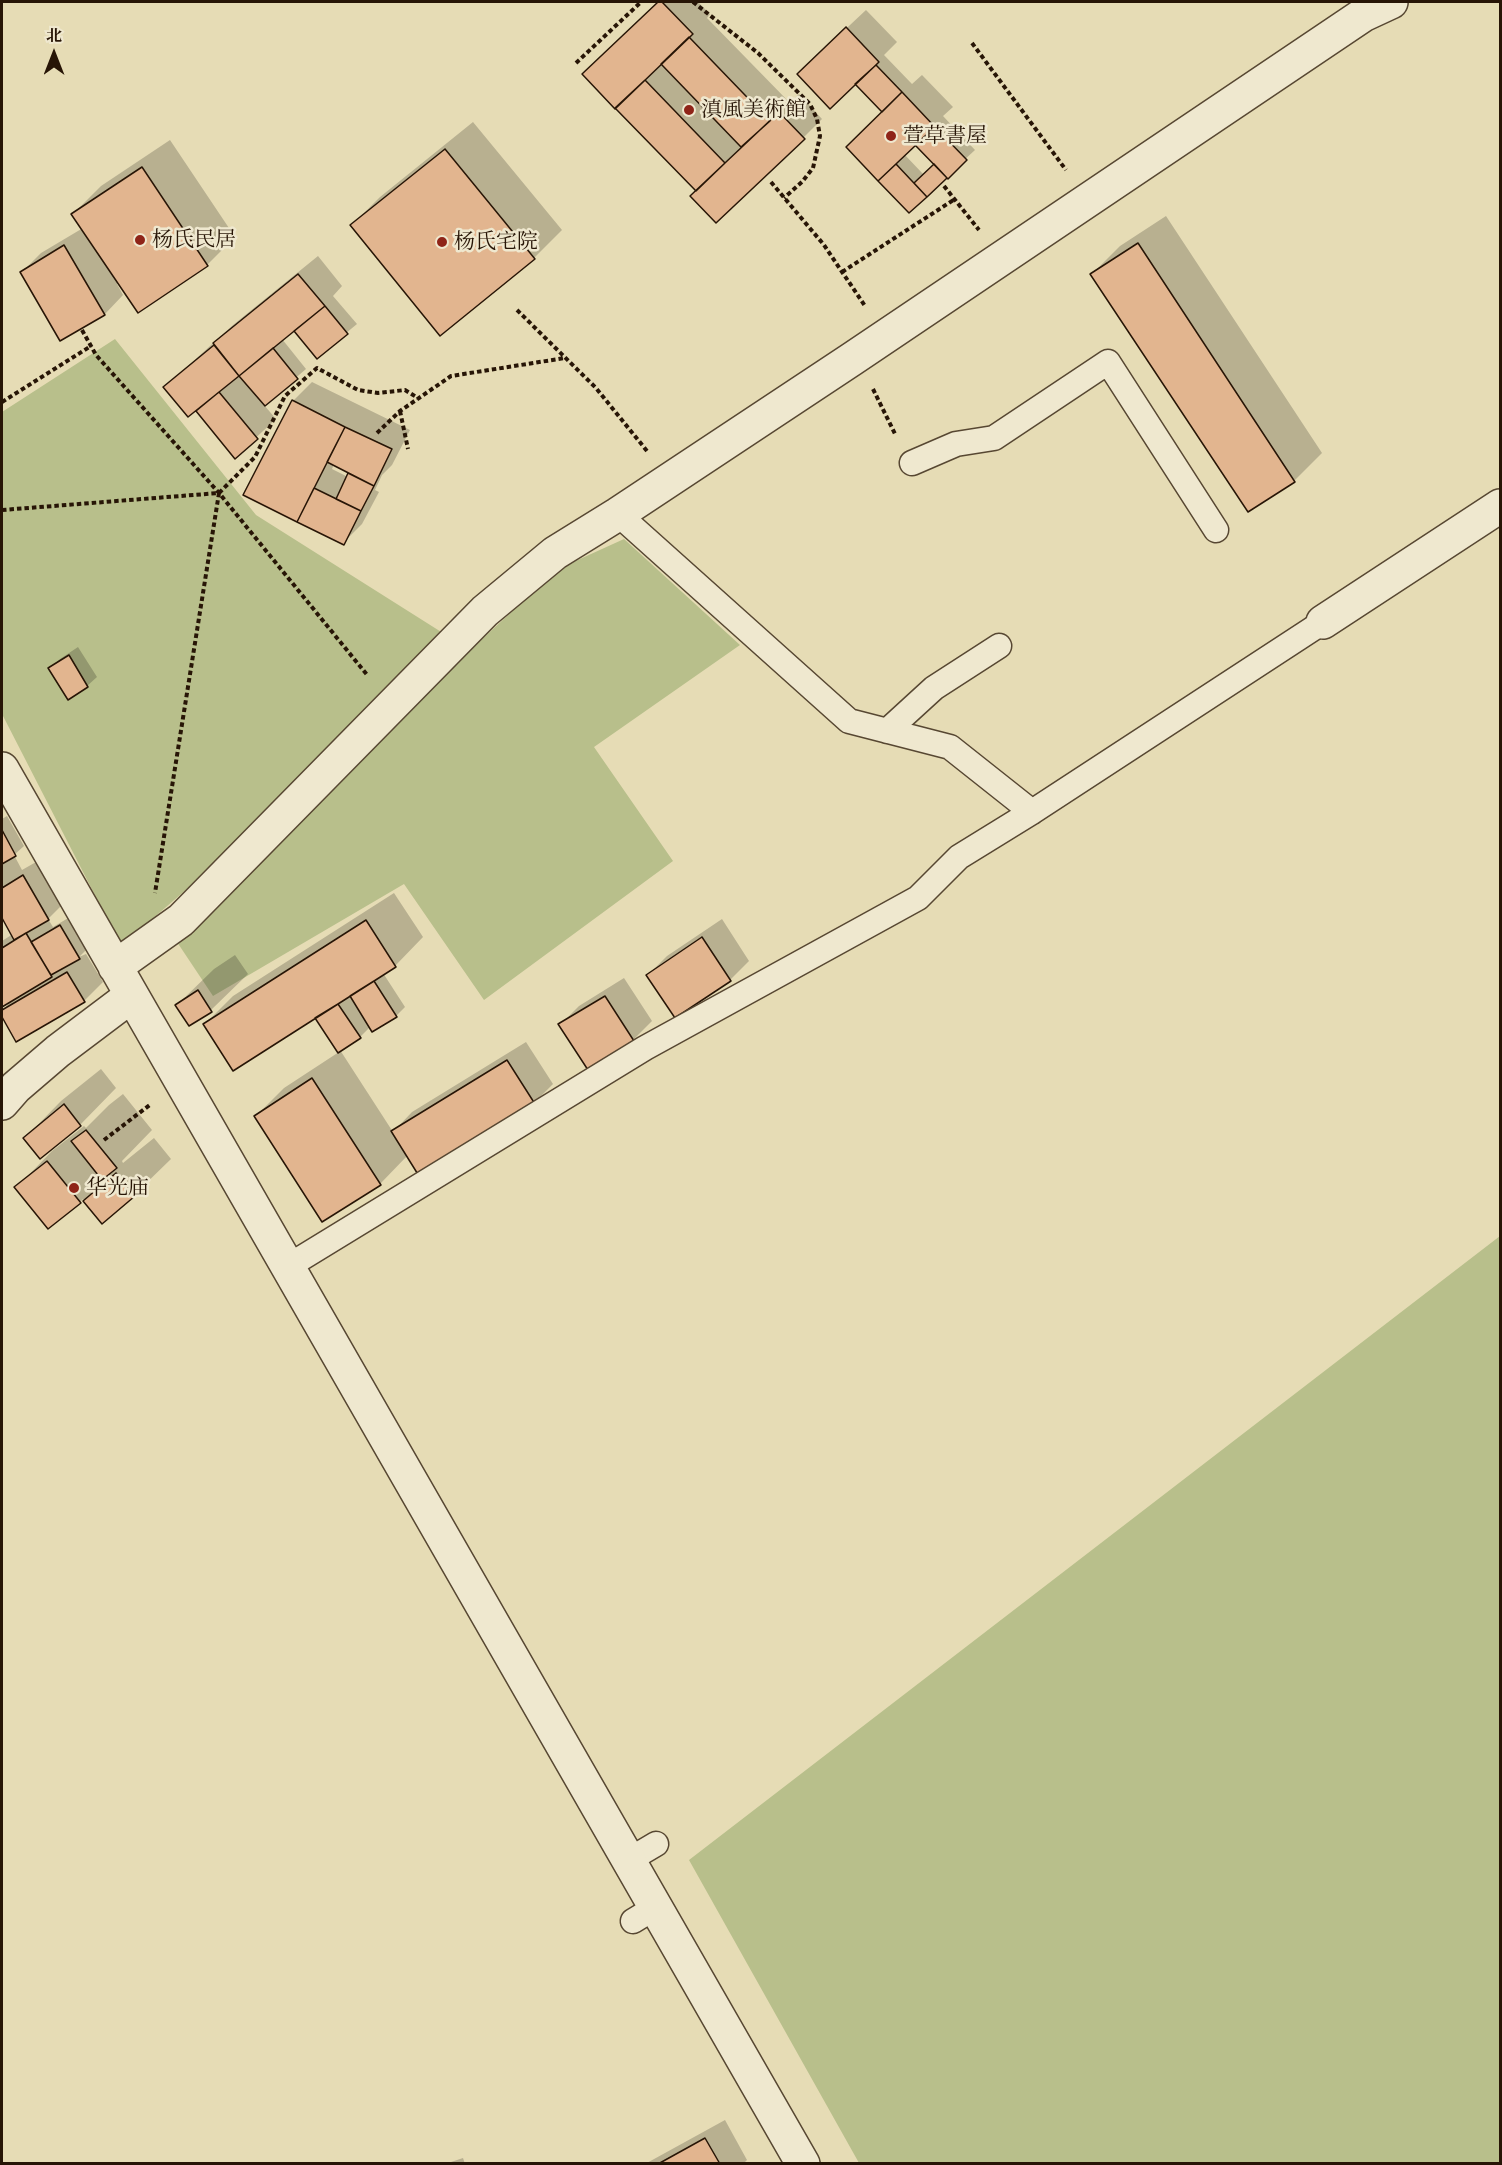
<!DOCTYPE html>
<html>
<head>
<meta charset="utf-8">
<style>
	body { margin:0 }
	#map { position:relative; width:1502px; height:2165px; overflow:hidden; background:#e6dcb5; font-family:"EB Garamond","Noto Serif SC",serif }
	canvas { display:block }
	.frame { position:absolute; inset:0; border:3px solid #271506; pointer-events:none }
	.north { position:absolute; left:24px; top:24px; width:60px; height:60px; -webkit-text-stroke:4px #efe8cf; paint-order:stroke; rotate:0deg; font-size:16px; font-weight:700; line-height:24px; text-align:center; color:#271506 }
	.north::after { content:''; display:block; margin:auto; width:21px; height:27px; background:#271506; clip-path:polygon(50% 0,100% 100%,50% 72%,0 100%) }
</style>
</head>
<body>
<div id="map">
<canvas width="1502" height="2165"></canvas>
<div class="frame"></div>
<div class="north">北</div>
</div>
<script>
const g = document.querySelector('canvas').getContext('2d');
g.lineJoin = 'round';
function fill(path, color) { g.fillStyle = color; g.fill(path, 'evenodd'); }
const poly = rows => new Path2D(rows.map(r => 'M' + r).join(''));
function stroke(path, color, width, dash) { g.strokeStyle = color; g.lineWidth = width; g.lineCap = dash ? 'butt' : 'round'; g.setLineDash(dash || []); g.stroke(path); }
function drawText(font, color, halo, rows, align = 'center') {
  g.font = font + ' "EB Garamond","Noto Serif SC",serif'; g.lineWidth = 5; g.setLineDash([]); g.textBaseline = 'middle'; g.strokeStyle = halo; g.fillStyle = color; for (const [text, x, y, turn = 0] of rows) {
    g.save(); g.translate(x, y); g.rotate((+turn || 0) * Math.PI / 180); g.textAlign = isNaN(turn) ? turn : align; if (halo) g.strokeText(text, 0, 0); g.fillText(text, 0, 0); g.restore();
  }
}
fill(poly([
	[115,339,256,515,446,635,203,875,121,946,2,714,2,412],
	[624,539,740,645,594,747,673,861,484,1000,404,884,213,996,175,939,480,641,558,569],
	[1500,1236,1500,2163,859,2163,689,1860]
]), '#b8bf8b');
fill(poly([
	[659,2,698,2,710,14,707,18,790,103,799,94,822,119,803,138,698,191,603,55],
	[866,10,897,42,884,55,912,84,922,75,953,107,943,116,975,150,909,211,848,147,883,112,857,84,818,55],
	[923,140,936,164,924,175,904,154],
	[473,122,562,230,534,258,352,225,380,197],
	[170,140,235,237,207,265,119,282,117,284,123,295,105,314,61,339,22,272,41,253,83,228,73,214,101,186],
	[1166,216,1322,453,1294,481,1092,274,1120,246],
	[318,256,342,286,333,296,357,324,317,357,294,329,282,339,306,369,264,405,276,419,235,457,196,409,165,387,233,325],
	[312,382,410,430,392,465,382,475,375,490,379,492,362,524,343,543,245,494,293,401],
	[334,464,350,472,348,477,332,469],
	[78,647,97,677,87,686,69,698,50,668,60,659],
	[7,816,24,846,14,855,22,870,43,858,67,900,48,919,53,927,70,917,88,948,79,957,86,954,103,982,84,1001,17,1040,2,1014,2,1011,12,1000,2,1005,2,941,13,934,2,916,2,819],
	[394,893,423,937,395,966,383,973,405,1007,396,1016,371,1026,360,1037,340,1050,393,1132,412,1112,526,1042,553,1084,534,1103,408,1155,380,1184,255,1117,284,1088,339,1052,316,1016,205,1024,233,996],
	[722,919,749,961,730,980,675,1016,648,975,667,956],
	[235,955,248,974,211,1010,177,1005,214,969],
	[624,978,652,1021,633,1040,560,1025,579,1006],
	[101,1069,116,1088,80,1125,40,1156,25,1138,61,1101],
	[123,1094,152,1130,122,1161,123,1163,154,1138,171,1159,134,1195,102,1222,83,1199,80,1202,16,1188,52,1151,84,1126,86,1128,109,1105],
	[725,2120,747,2160,743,2164,645,2164],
	[463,2158,465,2164,445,2164]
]), '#0003');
const building = poly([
	[658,2,662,2,693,34,615,109,582,74,658,2],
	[846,27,879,62,830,109,797,74,846,27],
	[689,37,770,121,741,147,661,64,689,37],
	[876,65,902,92,882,112,855,84,876,65],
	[645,80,725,163,696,191,615,108,645,80],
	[902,92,935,127,878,181,846,147,902,92],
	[779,112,805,139,716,223,690,196,779,112],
	[935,127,967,160,948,179,915,145,935,127],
	[445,149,535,259,440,336,350,225,445,149],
	[896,164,927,197,909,213,878,181,896,164],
	[934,164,947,178,927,197,914,183,934,164],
	[142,167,208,266,138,313,71,214,142,167],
	[1138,243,1295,482,1248,512,1090,274,1138,243],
	[64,245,105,315,60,341,20,272,64,245],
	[298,274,325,306,239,376,213,343,298,274],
	[325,306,348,334,317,359,294,331,325,306],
	[214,345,239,376,188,417,163,387,214,345],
	[273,348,298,379,265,406,239,376,273,348],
	[219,392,258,439,235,459,196,411,219,392],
	[292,400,345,427,297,522,243,495,292,400],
	[345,427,392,449,374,486,327,462,345,427],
	[348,473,374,486,361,511,336,499,348,473],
	[314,488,361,511,344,545,297,522,314,488],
	[69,655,88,687,68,700,48,668,69,655],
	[2,830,16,856,2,864,2,830],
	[23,875,49,920,14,940,2,918,2,888,23,875],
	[366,920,396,967,233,1071,203,1024,366,920],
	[60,925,80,959,51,975,31,942,60,925],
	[26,933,52,977,2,1007,2,948,26,933],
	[702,937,731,981,675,1018,646,975,702,937],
	[67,972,85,1002,16,1042,2,1017,2,1010,67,972],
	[374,981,397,1017,372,1032,350,996,374,981],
	[198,990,212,1012,189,1026,175,1005,198,990],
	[605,996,634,1041,588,1070,558,1024,605,996],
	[338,1004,361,1038,338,1053,315,1018,338,1004],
	[507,1060,535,1104,419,1176,391,1131,507,1060],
	[312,1078,381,1185,322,1222,254,1116,312,1078],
	[64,1104,81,1126,40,1159,23,1138,64,1104],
	[86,1130,117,1168,102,1180,71,1141,86,1130],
	[47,1161,81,1203,48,1229,14,1187,47,1161],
	[116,1173,135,1196,102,1224,83,1201,116,1173],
	[705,2138,720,2164,658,2164,705,2138]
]);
fill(building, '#e2b58f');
stroke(building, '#271506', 1.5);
const lane = poly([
	[912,463,956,444,994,438,1108,362,1216,530],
	[618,514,849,721,950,747,1032,812],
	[887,731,934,688,999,646],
	[287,1267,645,1048,918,898,959,857,1032,812,1323,622],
	[629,1860,656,1844],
	[633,1921,656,1907]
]);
const street = poly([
	[1323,622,1500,506],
	[2,769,803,2164],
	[115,967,181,920,485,611,555,553,618,514,852,359,1363,15,1391,2],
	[2,1103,16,1087,58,1051,131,996]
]);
stroke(lane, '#574732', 27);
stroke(street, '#574732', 36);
stroke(poly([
	[693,2,758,53,810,104,817,119,820,136,813,168,802,182,784,198],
	[972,43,1066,170],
	[576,63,641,2],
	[771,182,824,245,865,306],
	[944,186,979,230],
	[842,272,955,199],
	[517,310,596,388,647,451],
	[82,330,96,355,219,493,368,676],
	[873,389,896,436],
	[2,402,91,346],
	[400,411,408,449],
	[377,433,400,411,451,376,565,358],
	[219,493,255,457,285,396,317,368,358,390,378,393,405,390,418,398],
	[2,510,219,493,155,893],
	[104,1140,151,1104]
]), '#271506', 4, [4.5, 3]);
stroke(lane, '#efe8cf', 24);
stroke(street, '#efe8cf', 33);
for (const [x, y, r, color] of [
	[689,110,6,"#8f2418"],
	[891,136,6,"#8f2418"],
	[140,240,6,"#8f2418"],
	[442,242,6,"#8f2418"],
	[74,1188,6,"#8f2418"]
]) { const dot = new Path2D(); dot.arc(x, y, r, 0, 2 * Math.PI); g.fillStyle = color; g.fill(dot); stroke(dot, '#efe8cf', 2); }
drawText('21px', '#271506', '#efe8cf', [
	["滇風美術館",701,110],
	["萱草書屋",903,136],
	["杨氏民居",152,240],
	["杨氏宅院",454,242],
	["华光庙",86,1188]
], 'left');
</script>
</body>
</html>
